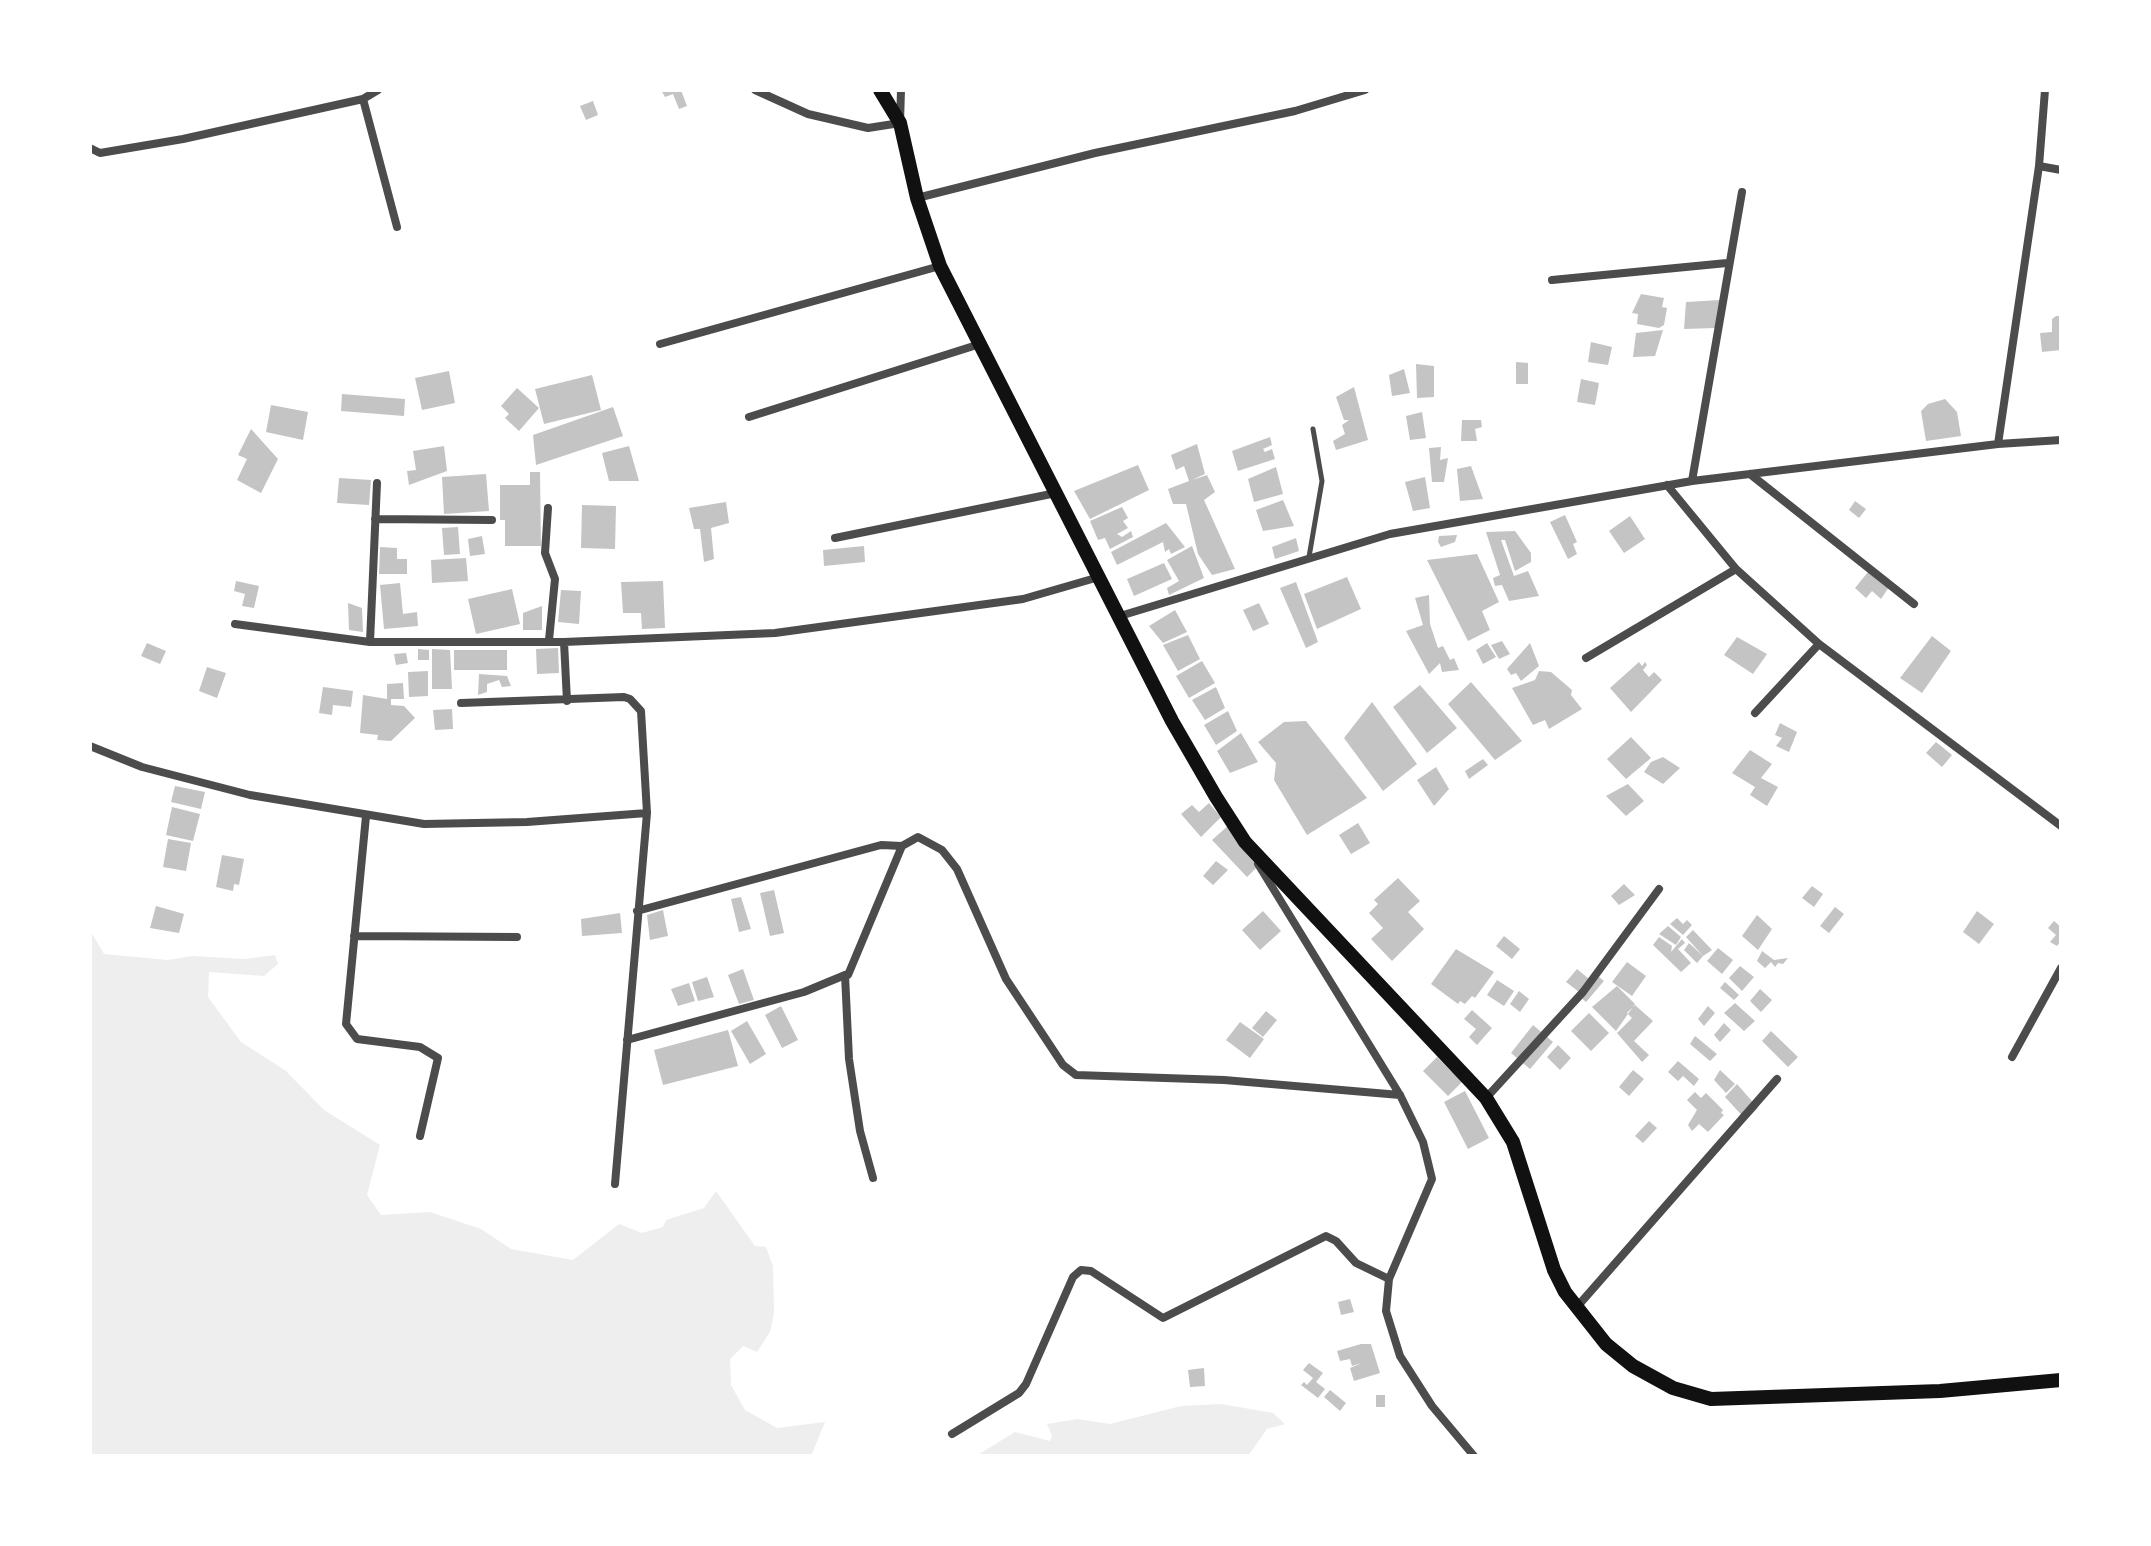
<!DOCTYPE html>
<html>
<head>
<meta charset="utf-8">
<style>
	body { margin:0 }
	#map { position:relative; width:2151px; height:1546px; overflow:hidden; background:#fff; font-family:Raleway,sans-serif }
	canvas { display:block }
	.frame { position:absolute; inset:0; border:92px solid #fff; pointer-events:none }
</style>
</head>
<body>
<div id="map">
<canvas width="2151" height="1546"></canvas>
<div class="frame"></div>
</div>
<script>
const g = document.querySelector('canvas').getContext('2d');
g.lineJoin = 'round';
function fill(path, color) { g.fillStyle = color; g.fill(path, 'evenodd'); }
const poly = rows => new Path2D(rows.map(r => 'M' + r).join(''));
function stroke(path, color, width, dash) { g.strokeStyle = color; g.lineWidth = width; g.lineCap = dash ? 'butt' : 'round'; g.setLineDash(dash || []); g.stroke(path); }
fill(poly([
	[90,930,104,954,168,960,192,956,244,959,275,955,278,964,264,976,209,972,208,997,241,1042,286,1071,324,1110,380,1145,367,1195,381,1215,430,1212,481,1229,511,1249,573,1260,619,1224,642,1233,663,1227,666,1220,704,1208,716,1191,755,1246,766,1247,773,1266,774,1313,770,1332,757,1352,743,1346,730,1359,731,1385,745,1410,777,1428,825,1422,811,1456,90,1456],
	[1221,1404,1273,1413,1285,1424,1267,1429,1248,1456,976,1456,1015,1432,1050,1441,1052,1436,1047,1424,1077,1419,1110,1424,1181,1406]
]), '#eee');
fill(poly([
	[661,90,681,90,687,106,679,109,673,94,665,97],
	[593,101,598,115,586,120,580,106],
	[1641,294,1664,298,1662,307,1667,308,1664,325,1659,328,1637,324,1638,314,1632,313],
	[1720,300,1715,328,1684,329,1686,302],
	[2056,316,2061,316,2061,350,2042,352,2040,333,2052,332,2052,319],
	[1663,330,1655,356,1633,357,1636,333],
	[1591,342,1612,347,1608,365,1588,362],
	[1516,362,1528,363,1528,384,1516,384],
	[1416,364,1434,366,1434,397,1417,398],
	[1404,369,1410,393,1392,396,1389,375],
	[449,371,455,403,422,410,415,378],
	[592,375,601,410,544,424,535,389],
	[1581,379,1599,383,1595,405,1577,402],
	[1354,387,1368,440,1336,450,1333,441,1345,434,1342,425,1349,420,1344,420,1336,397],
	[517,388,539,408,519,431,505,418,509,414,501,406],
	[342,394,405,399,404,416,341,411],
	[1945,399,1957,412,1961,436,1926,441,1921,411,1928,404],
	[271,405,308,412,303,440,266,432],
	[613,407,623,436,536,465,533,435],
	[1422,412,1426,438,1410,440,1406,416],
	[1462,420,1481,420,1482,427,1475,429,1477,441,1461,441],
	[251,429,278,459,261,493,237,480,247,459,238,455],
	[1270,437,1272,445,1263,449,1265,452,1272,449,1275,459,1238,471,1232,451],
	[1197,444,1205,474,1192,480,1207,475,1215,492,1204,500,1235,569,1212,575,1198,554,1186,504,1173,504,1168,489,1189,481,1184,466,1176,470,1171,455],
	[444,446,447,471,409,485,407,471,416,470,413,451],
	[629,446,639,481,609,481,602,453],
	[1441,447,1440,460,1448,458,1444,482,1432,482,1429,448],
	[1138,465,1149,490,1090,519,1074,491],
	[1471,466,1483,499,1460,501,1457,469],
	[1276,467,1283,494,1254,502,1248,479],
	[530,472,540,472,541,546,505,546,505,520,500,520,500,485,530,485],
	[486,474,489,511,444,514,442,477],
	[1425,477,1430,508,1413,511,1405,482],
	[339,478,371,480,369,505,337,503],
	[1283,500,1294,526,1263,531,1256,510],
	[1855,501,1866,509,1859,518,1849,510],
	[726,502,729,523,711,528,714,559,704,562,700,529,694,529,689,508],
	[582,505,616,506,615,549,581,548],
	[1122,507,1128,518,1123,521,1128,528,1117,534,1122,537,1131,531,1133,537,1110,549,1105,538,1098,540,1090,521],
	[1565,515,1577,542,1573,544,1577,554,1568,559,1550,522],
	[1630,516,1645,539,1624,553,1609,531],
	[1166,523,1185,547,1171,554,1169,549,1165,552,1163,542,1117,565,1111,552],
	[458,527,460,554,444,555,442,528],
	[1515,531,1531,553,1531,562,1515,571,1505,540,1501,540,1514,576,1528,571,1539,596,1509,601,1502,585,1495,586,1493,578,1500,575,1486,532],
	[1457,535,1455,542,1441,547,1438,542,1439,536],
	[482,536,485,554,470,556,468,539],
	[1296,538,1299,551,1275,559,1272,547],
	[864,546,865,562,824,566,823,550],
	[1192,546,1204,578,1169,595,1167,588,1179,581,1167,560],
	[380,547,397,548,397,559,407,559,407,574,379,574],
	[1477,554,1499,602,1482,611,1490,630,1468,641,1427,560],
	[466,558,468,581,432,583,431,560],
	[1164,563,1172,579,1134,596,1127,579],
	[1868,572,1889,587,1881,599,1872,591,1866,598,1855,588],
	[1347,577,1361,609,1317,629,1304,594],
	[236,581,259,586,254,608,242,606,245,594,234,591],
	[663,581,665,628,642,629,641,613,623,613,621,582],
	[1296,582,1318,642,1306,648,1280,588],
	[400,583,403,614,417,612,418,626,384,629,380,585],
	[512,589,520,624,476,634,468,599],
	[561,590,581,591,579,624,558,622],
	[1429,595,1430,624,1438,648,1443,646,1450,660,1454,658,1459,670,1442,672,1440,663,1429,674,1406,631,1423,625,1415,598],
	[348,603,362,608,363,632,349,630],
	[1259,603,1269,624,1253,631,1243,610],
	[542,606,542,630,523,630,523,613],
	[1175,610,1187,632,1163,643,1149,626],
	[1188,635,1200,659,1178,671,1163,645],
	[1932,636,1951,651,1922,693,1900,678],
	[1737,637,1767,654,1753,674,1724,655],
	[1502,641,1510,654,1499,659,1491,645],
	[147,643,166,651,160,664,141,656],
	[1487,643,1496,657,1483,664,1476,650],
	[1530,643,1539,666,1521,681,1516,673,1511,675,1507,669],
	[558,648,559,673,537,674,536,649],
	[418,649,429,650,429,660,418,660],
	[432,649,450,650,452,689,432,689],
	[454,650,507,650,507,670,454,670],
	[406,653,408,663,396,665,394,654],
	[1202,661,1215,683,1189,698,1176,676],
	[1639,662,1642,666,1645,662,1647,665,1643,670,1649,677,1654,672,1662,680,1631,712,1610,688],
	[207,667,226,673,217,698,199,691],
	[428,671,428,696,409,697,408,672],
	[1539,671,1551,672,1572,690,1571,695,1582,709,1549,729,1545,720,1533,725,1512,688,1535,680],
	[479,674,507,676,511,686,502,687,499,680,487,684,487,692,478,695],
	[1471,682,1522,741,1495,760,1448,704],
	[403,683,404,699,391,699,391,705,404,706,415,718,391,741,377,740,378,735,360,733,363,695,387,699,387,684],
	[1420,685,1457,728,1427,753,1393,707],
	[323,687,353,691,351,707,333,705,332,715,319,713],
	[1216,687,1225,708,1205,720,1192,700],
	[1372,702,1417,764,1383,791,1344,738],
	[452,709,453,729,435,730,433,710],
	[1228,711,1237,731,1216,745,1204,725],
	[1306,721,1367,798,1307,835,1274,780,1276,763,1258,742,1284,722],
	[1780,723,1797,732,1789,752,1776,746,1782,738,1775,735],
	[1241,733,1258,762,1230,773,1217,751],
	[1631,737,1651,758,1626,779,1607,759],
	[1936,742,1952,755,1942,767,1926,753],
	[1750,750,1772,764,1761,778,1778,787,1767,806,1750,795,1755,787,1732,773],
	[1663,757,1680,768,1663,784,1644,772,1651,762],
	[1483,759,1488,765,1469,779,1465,771],
	[1436,767,1449,789,1434,806,1417,780],
	[1628,784,1644,801,1626,816,1606,796],
	[175,786,205,792,201,809,171,802],
	[1209,803,1221,817,1201,837,1181,814,1192,805,1199,812],
	[172,807,200,814,193,841,166,835],
	[1358,823,1370,843,1351,854,1339,835],
	[1230,824,1258,866,1247,877,1212,840],
	[168,839,191,843,186,871,163,867],
	[222,855,244,859,239,885,234,884,233,891,216,887],
	[1216,861,1228,870,1213,885,1203,876],
	[1398,878,1420,901,1408,912,1424,929,1392,961,1371,939,1383,928,1369,913,1378,904,1374,900],
	[1624,884,1635,895,1619,905,1611,896],
	[1812,886,1823,894,1814,907,1802,898],
	[774,890,784,933,770,936,760,893],
	[741,897,751,929,739,932,731,899],
	[156,906,184,914,179,933,150,928],
	[1835,907,1844,914,1829,933,1820,926],
	[663,910,668,936,650,940,647,915],
	[1263,911,1281,931,1260,950,1242,930],
	[1977,911,1994,924,1979,944,1963,932],
	[620,913,622,933,582,936,581,919],
	[1757,915,1772,929,1758,950,1742,936],
	[1677,918,1683,924,1687,920,1692,925,1683,935,1670,924],
	[2054,921,2061,927,2061,941,2057,946,2050,942,2056,935,2048,928],
	[1668,926,1681,937,1676,945,1659,934],
	[1693,930,1712,950,1703,956,1686,937],
	[1504,936,1520,949,1512,959,1496,946],
	[1659,937,1672,946,1671,952,1682,939,1685,943,1678,949,1691,963,1681,972,1653,945],
	[1689,943,1703,956,1697,963,1684,950],
	[1718,948,1733,960,1722,974,1707,961],
	[1456,949,1494,972,1475,998,1472,996,1465,1004,1460,1001,1458,1004,1431,984],
	[1762,951,1774,960,1788,958,1783,964,1778,963,1775,967,1771,962,1765,968,1757,961],
	[1627,962,1646,976,1632,996,1612,982],
	[1740,966,1754,977,1742,991,1729,978],
	[743,969,754,1000,739,1004,728,975],
	[1577,969,1589,979,1579,992,1566,982],
	[707,977,714,997,698,1001,692,982],
	[1599,977,1604,981,1586,1002,1578,995],
	[1497,980,1514,991,1504,1006,1487,995],
	[1725,982,1739,995,1734,1000,1720,988],
	[689,983,695,1001,678,1006,671,989],
	[1617,986,1635,1004,1616,1031,1592,1007],
	[1760,989,1772,1000,1761,1012,1750,1001],
	[1519,991,1529,999,1520,1012,1510,1004],
	[1735,1003,1755,1021,1744,1031,1724,1013],
	[1635,1005,1653,1021,1634,1041,1649,1055,1642,1062,1617,1033,1632,1018,1627,1013],
	[781,1006,798,1040,782,1048,765,1015],
	[1708,1006,1715,1013,1704,1026,1698,1019],
	[1472,1010,1492,1028,1477,1045,1469,1037,1476,1029,1464,1019],
	[1266,1011,1277,1020,1263,1037,1252,1028],
	[1589,1013,1609,1033,1591,1051,1571,1031],
	[747,1021,766,1054,750,1064,731,1031],
	[1240,1022,1264,1039,1250,1058,1226,1040],
	[1724,1023,1731,1030,1720,1042,1714,1035],
	[1533,1025,1553,1042,1530,1069,1511,1053],
	[728,1030,738,1066,663,1085,654,1050],
	[1771,1031,1798,1057,1788,1067,1762,1041],
	[1695,1036,1717,1054,1710,1061,1690,1044],
	[1558,1045,1571,1058,1560,1070,1547,1057],
	[1437,1057,1462,1082,1448,1096,1423,1071],
	[1678,1061,1699,1079,1694,1086,1683,1076,1678,1081,1668,1072],
	[1633,1070,1644,1079,1629,1096,1619,1087],
	[1720,1070,1735,1084,1726,1093,1714,1080],
	[1737,1084,1758,1108,1746,1120,1725,1097],
	[1465,1091,1489,1138,1468,1149,1444,1102],
	[1695,1092,1701,1098,1706,1093,1723,1110,1721,1113,1724,1115,1708,1132,1699,1124,1692,1131,1688,1125,1697,1110,1687,1100],
	[1649,1121,1657,1128,1643,1143,1635,1136],
	[1350,1299,1354,1312,1341,1315,1338,1302],
	[1361,1344,1371,1344,1380,1373,1354,1381,1350,1368,1362,1363,1352,1366,1350,1359,1340,1361,1337,1351],
	[1309,1363,1323,1373,1316,1382,1325,1389,1318,1398,1301,1385,1304,1382,1307,1385,1313,1378,1303,1370],
	[1204,1368,1205,1386,1190,1387,1188,1370],
	[1330,1390,1346,1403,1340,1411,1324,1397],
	[1376,1395,1385,1395,1385,1407,1376,1407]
]), '#c4c4c4');
stroke(poly([
	[1309,557,1322,481,1313,429]
]), '#4c4c4c', 5);
stroke(poly([
	[755,90,808,114,868,128,900,123,901,90],
	[363,99,397,227],
	[90,148,100,153,183,139,363,99,378,90],
	[2039,166,2061,170],
	[917,198,1095,153,1295,111,1365,90],
	[1552,280,1727,263],
	[660,344,940,266],
	[749,417,980,344],
	[1998,444,2039,166,2045,90],
	[1750,474,1914,604],
	[1692,481,1742,192],
	[377,483,370,642,564,642,775,633,1023,599,1099,577],
	[1667,485,1736,569,1819,644,2061,826],
	[548,508,545,553,555,579,549,640],
	[375,519,492,520],
	[835,538,1056,493],
	[1120,616,1390,534,1692,481,1998,444,2061,440],
	[235,624,370,642],
	[564,642,567,701],
	[1586,658,1736,569],
	[461,703,624,697,630,699,641,711,647,813,615,1184],
	[1755,713,1819,644],
	[90,746,142,767,250,795,424,824,527,822,647,813],
	[366,816,346,1024,357,1039,420,1047,438,1058,420,1136],
	[1258,864,1400,1095,1423,1142,1432,1179,1389,1279,1386,1311,1400,1356,1432,1406,1474,1456],
	[637,911,881,845,902,846,918,837,942,850,957,869,1006,979,1063,1065,1076,1075,1224,1080,1400,1095],
	[354,936,517,937],
	[627,1040,804,992,845,975],
	[2012,1057,2061,968],
	[1486,1098,1583,992,1659,889],
	[873,1178,860,1131,849,1059,845,975,848,975,902,846],
	[1576,1308,1777,1079],
	[952,1434,1019,1393,1026,1384,1073,1277,1081,1270,1091,1271,1163,1318,1326,1236,1336,1241,1356,1263,1389,1279]
]), '#4c4c4c', 8);
stroke(poly([
	[880,90,900,123,917,198,940,266,1172,721,1216,797,1245,842,1486,1098,1513,1142,1554,1270,1565,1292,1606,1344,1633,1366,1673,1388,1711,1399,1940,1391,2061,1380]
]), '#111', 14);
</script>
</body>
</html>
